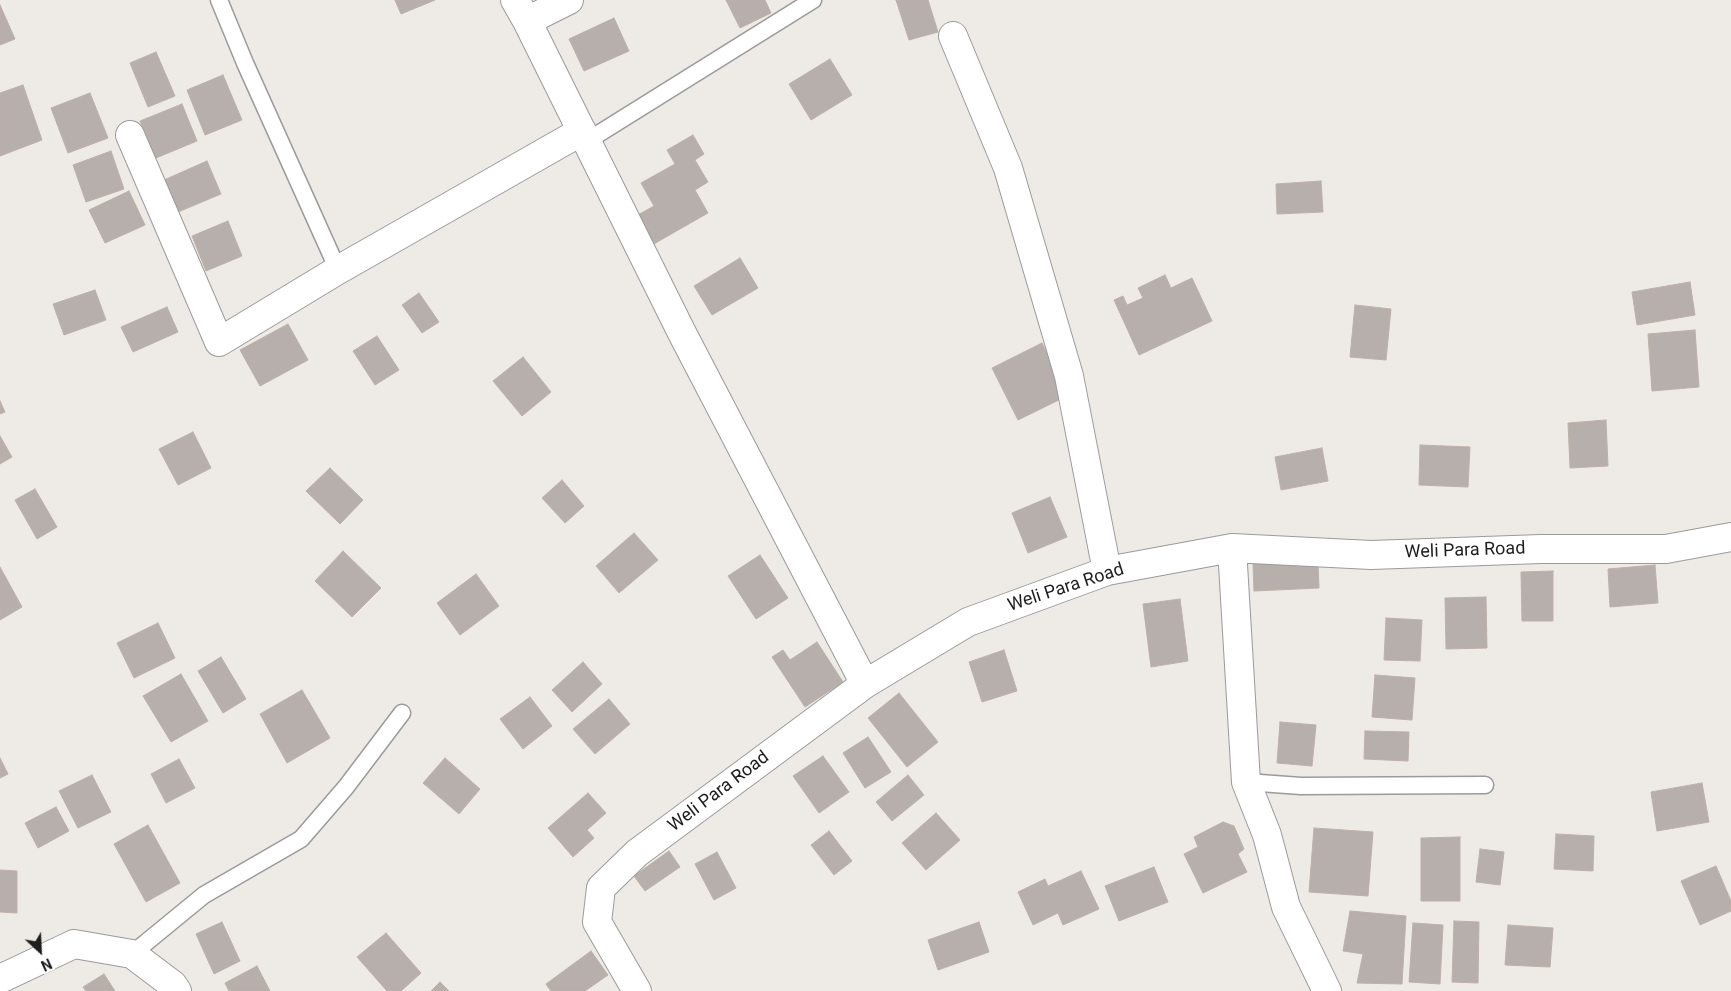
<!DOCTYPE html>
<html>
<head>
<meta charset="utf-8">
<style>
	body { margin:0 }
	#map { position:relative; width:1731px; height:991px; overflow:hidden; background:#eeeae5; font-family:Roboto,sans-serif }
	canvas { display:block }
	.north { position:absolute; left:15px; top:926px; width:50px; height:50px; -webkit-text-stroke:4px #fff; paint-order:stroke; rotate:155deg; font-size:14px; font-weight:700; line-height:20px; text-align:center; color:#1e1e1e }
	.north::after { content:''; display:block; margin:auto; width:18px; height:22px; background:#1e1e1e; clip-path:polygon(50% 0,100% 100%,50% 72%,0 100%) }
</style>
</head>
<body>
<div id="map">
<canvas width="1731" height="991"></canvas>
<div class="north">N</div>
</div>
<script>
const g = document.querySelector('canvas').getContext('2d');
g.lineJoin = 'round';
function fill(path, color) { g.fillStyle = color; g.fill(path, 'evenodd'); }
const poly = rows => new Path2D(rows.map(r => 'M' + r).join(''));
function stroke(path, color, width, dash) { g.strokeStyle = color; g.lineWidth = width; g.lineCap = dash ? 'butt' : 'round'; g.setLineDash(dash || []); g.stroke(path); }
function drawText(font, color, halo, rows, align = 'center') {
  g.font = font + ' Roboto,sans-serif'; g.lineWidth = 5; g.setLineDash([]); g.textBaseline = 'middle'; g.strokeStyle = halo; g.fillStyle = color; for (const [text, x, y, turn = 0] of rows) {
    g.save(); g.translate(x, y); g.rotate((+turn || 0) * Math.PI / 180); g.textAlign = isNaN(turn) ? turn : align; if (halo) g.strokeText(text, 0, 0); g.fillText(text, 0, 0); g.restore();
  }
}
const building = poly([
	[395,0,435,0,401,14,395,0],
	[726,0,765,0,771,13,740,28,726,0],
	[896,0,928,0,938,32,909,40,896,0],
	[0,5,15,39,0,45,0,5],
	[614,18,629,51,584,71,569,39,614,18],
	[156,52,175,96,148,107,130,63,156,52],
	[830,59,852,95,811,120,789,84,830,59],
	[223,75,242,120,205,135,187,90,223,75],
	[23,85,42,140,0,156,0,93,23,85],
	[90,93,108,138,68,153,51,108,90,93],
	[182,104,197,141,156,158,140,121,182,104],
	[693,135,704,154,695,160,708,182,695,190,708,213,652,245,636,216,654,206,641,183,675,164,667,150,693,135],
	[111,151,124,189,86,202,73,165,111,151],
	[207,161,221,194,178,212,164,180,207,161],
	[1321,181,1323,212,1277,214,1276,184,1321,181],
	[129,191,145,225,105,243,89,210,129,191],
	[228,221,242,256,206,271,192,236,228,221],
	[740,258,758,288,712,315,694,286,740,258],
	[1165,275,1171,288,1192,278,1212,321,1139,355,1114,300,1123,296,1127,305,1143,298,1138,288,1165,275],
	[1690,282,1695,315,1637,325,1632,292,1690,282],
	[95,290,106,320,64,335,53,304,95,290],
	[419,293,439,322,422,333,402,305,419,293],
	[1355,305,1391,309,1386,360,1350,357,1355,305],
	[167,307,178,332,133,352,121,327,167,307],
	[288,324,308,360,260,386,240,350,288,324],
	[1695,330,1699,387,1652,391,1648,334,1695,330],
	[377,336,399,370,375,385,353,351,377,336],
	[1042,343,1067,396,1018,420,992,368,1042,343],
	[523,357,551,392,522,416,493,381,523,357],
	[0,401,5,412,0,414,0,401],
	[1606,420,1608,466,1570,468,1568,423,1606,420],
	[193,432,211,468,178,485,159,449,193,432],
	[0,436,12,457,0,464,0,436],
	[1420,445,1470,447,1468,487,1419,485,1420,445],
	[1322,448,1328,481,1281,490,1275,457,1322,448],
	[330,468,363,500,340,524,306,491,330,468],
	[562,480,584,506,565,523,542,498,562,480],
	[35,489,57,527,37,539,15,500,35,489],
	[1050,497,1067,537,1028,553,1012,513,1050,497],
	[634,533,658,560,619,593,596,566,634,533],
	[343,551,381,588,352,617,315,581,343,551],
	[760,555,788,598,756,619,728,576,760,555],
	[1318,562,1319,588,1254,591,1253,564,1318,562],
	[1655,565,1658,603,1610,607,1608,569,1655,565],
	[0,567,22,607,0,620,0,567],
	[1553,571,1553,621,1522,621,1521,572,1553,571],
	[476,574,499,606,460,635,437,603,476,574],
	[1486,597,1487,648,1446,649,1445,598,1486,597],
	[1180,599,1188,661,1151,667,1143,604,1180,599],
	[1386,618,1422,620,1420,661,1384,660,1386,618],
	[158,623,175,658,134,678,117,643,158,623],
	[817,642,843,682,805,707,772,657,783,650,790,660,817,642],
	[1004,650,1017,691,982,702,969,662,1004,650],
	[221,657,246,699,223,713,198,671,221,657],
	[583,662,602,684,572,712,552,690,583,662],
	[181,674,208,721,171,742,143,696,181,674],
	[1375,675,1415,678,1412,720,1372,717,1375,675],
	[302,690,330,738,287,763,260,714,302,690],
	[899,693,938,742,907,767,868,718,899,693],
	[530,697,552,726,523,749,500,719,530,697],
	[609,699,630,724,595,754,573,729,609,699],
	[1280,722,1316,725,1312,766,1277,763,1280,722],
	[1365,731,1409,732,1408,761,1364,759,1365,731],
	[868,737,891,772,865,788,843,753,868,737],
	[823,756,849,792,819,813,793,776,823,756],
	[0,758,8,774,0,778,0,758],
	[445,758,480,789,459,814,423,783,445,758],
	[179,759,195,788,166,803,151,774,179,759],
	[92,775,111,812,78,828,59,791,92,775],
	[908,775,924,795,892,821,876,802,908,775],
	[1702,783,1709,822,1657,831,1651,792,1702,783],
	[588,793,606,813,587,830,594,838,573,857,548,828,588,793],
	[56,807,69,831,38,848,25,823,56,807],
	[936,813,960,840,926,870,902,843,936,813],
	[1223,822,1234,826,1244,849,1238,854,1247,872,1203,893,1184,854,1198,847,1194,837,1223,822],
	[148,825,180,883,146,902,114,844,148,825],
	[1314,828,1373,832,1368,896,1309,892,1314,828],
	[829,831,852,861,834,875,811,845,829,831],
	[1556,834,1594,836,1593,871,1554,869,1556,834],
	[1460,837,1460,901,1421,901,1421,838,1460,837],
	[1480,849,1504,852,1500,885,1476,882,1480,849],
	[669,851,680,867,645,891,634,876,669,851],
	[717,852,736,888,714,900,695,864,717,852],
	[1716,866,1731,901,1731,911,1700,925,1681,881,1716,866],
	[1154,867,1168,902,1119,921,1105,886,1154,867],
	[0,870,17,871,17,913,0,912,0,870],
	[1081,871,1099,909,1063,925,1058,913,1033,925,1018,892,1045,879,1048,886,1081,871],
	[1350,911,1406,916,1402,984,1357,983,1363,954,1343,951,1350,911],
	[1454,921,1479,922,1478,983,1452,982,1454,921],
	[222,922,240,961,214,974,196,934,222,922],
	[979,922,989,952,938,970,928,940,979,922],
	[1413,923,1443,925,1440,984,1409,982,1413,923],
	[1508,925,1553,928,1550,967,1505,965,1508,925],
	[386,933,421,973,401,991,387,991,357,957,386,933],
	[591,951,608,975,585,991,551,991,546,984,591,951],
	[257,966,270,991,229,991,225,983,257,966],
	[104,974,115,991,86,991,83,987,104,974],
	[440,982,449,991,431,991,440,982]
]);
fill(building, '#b7afab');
stroke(building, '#beb0a9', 1);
const service = poly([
	[219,0,245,63,338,270],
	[587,141,813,0],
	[1246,782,1301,786,1485,785],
	[132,954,204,895,301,839,346,787,402,713]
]);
const minor = poly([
	[515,0,527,21,682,333,865,684],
	[527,21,569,0],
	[953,36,1008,168,1069,376,1107,571],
	[130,135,219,342,338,270,582,131],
	[1232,548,1246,782,1267,835,1286,907,1327,991],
	[0,979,74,944,132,954,173,985,177,991],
	[637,991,597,922,601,888,637,853,865,684,968,622,1107,571,1232,548,1371,555,1541,549,1666,549,1731,537]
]);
stroke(service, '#9b9b9b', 19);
stroke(minor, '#9b9b9b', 30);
stroke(service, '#fff', 16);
stroke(minor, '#fff', 28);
drawText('18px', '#1e1e1e', '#fff', [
	["Weli Para Road",1465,551,-2],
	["Weli Para Road",1066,588,-18],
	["Weli Para Road",719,792,-37]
]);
</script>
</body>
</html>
